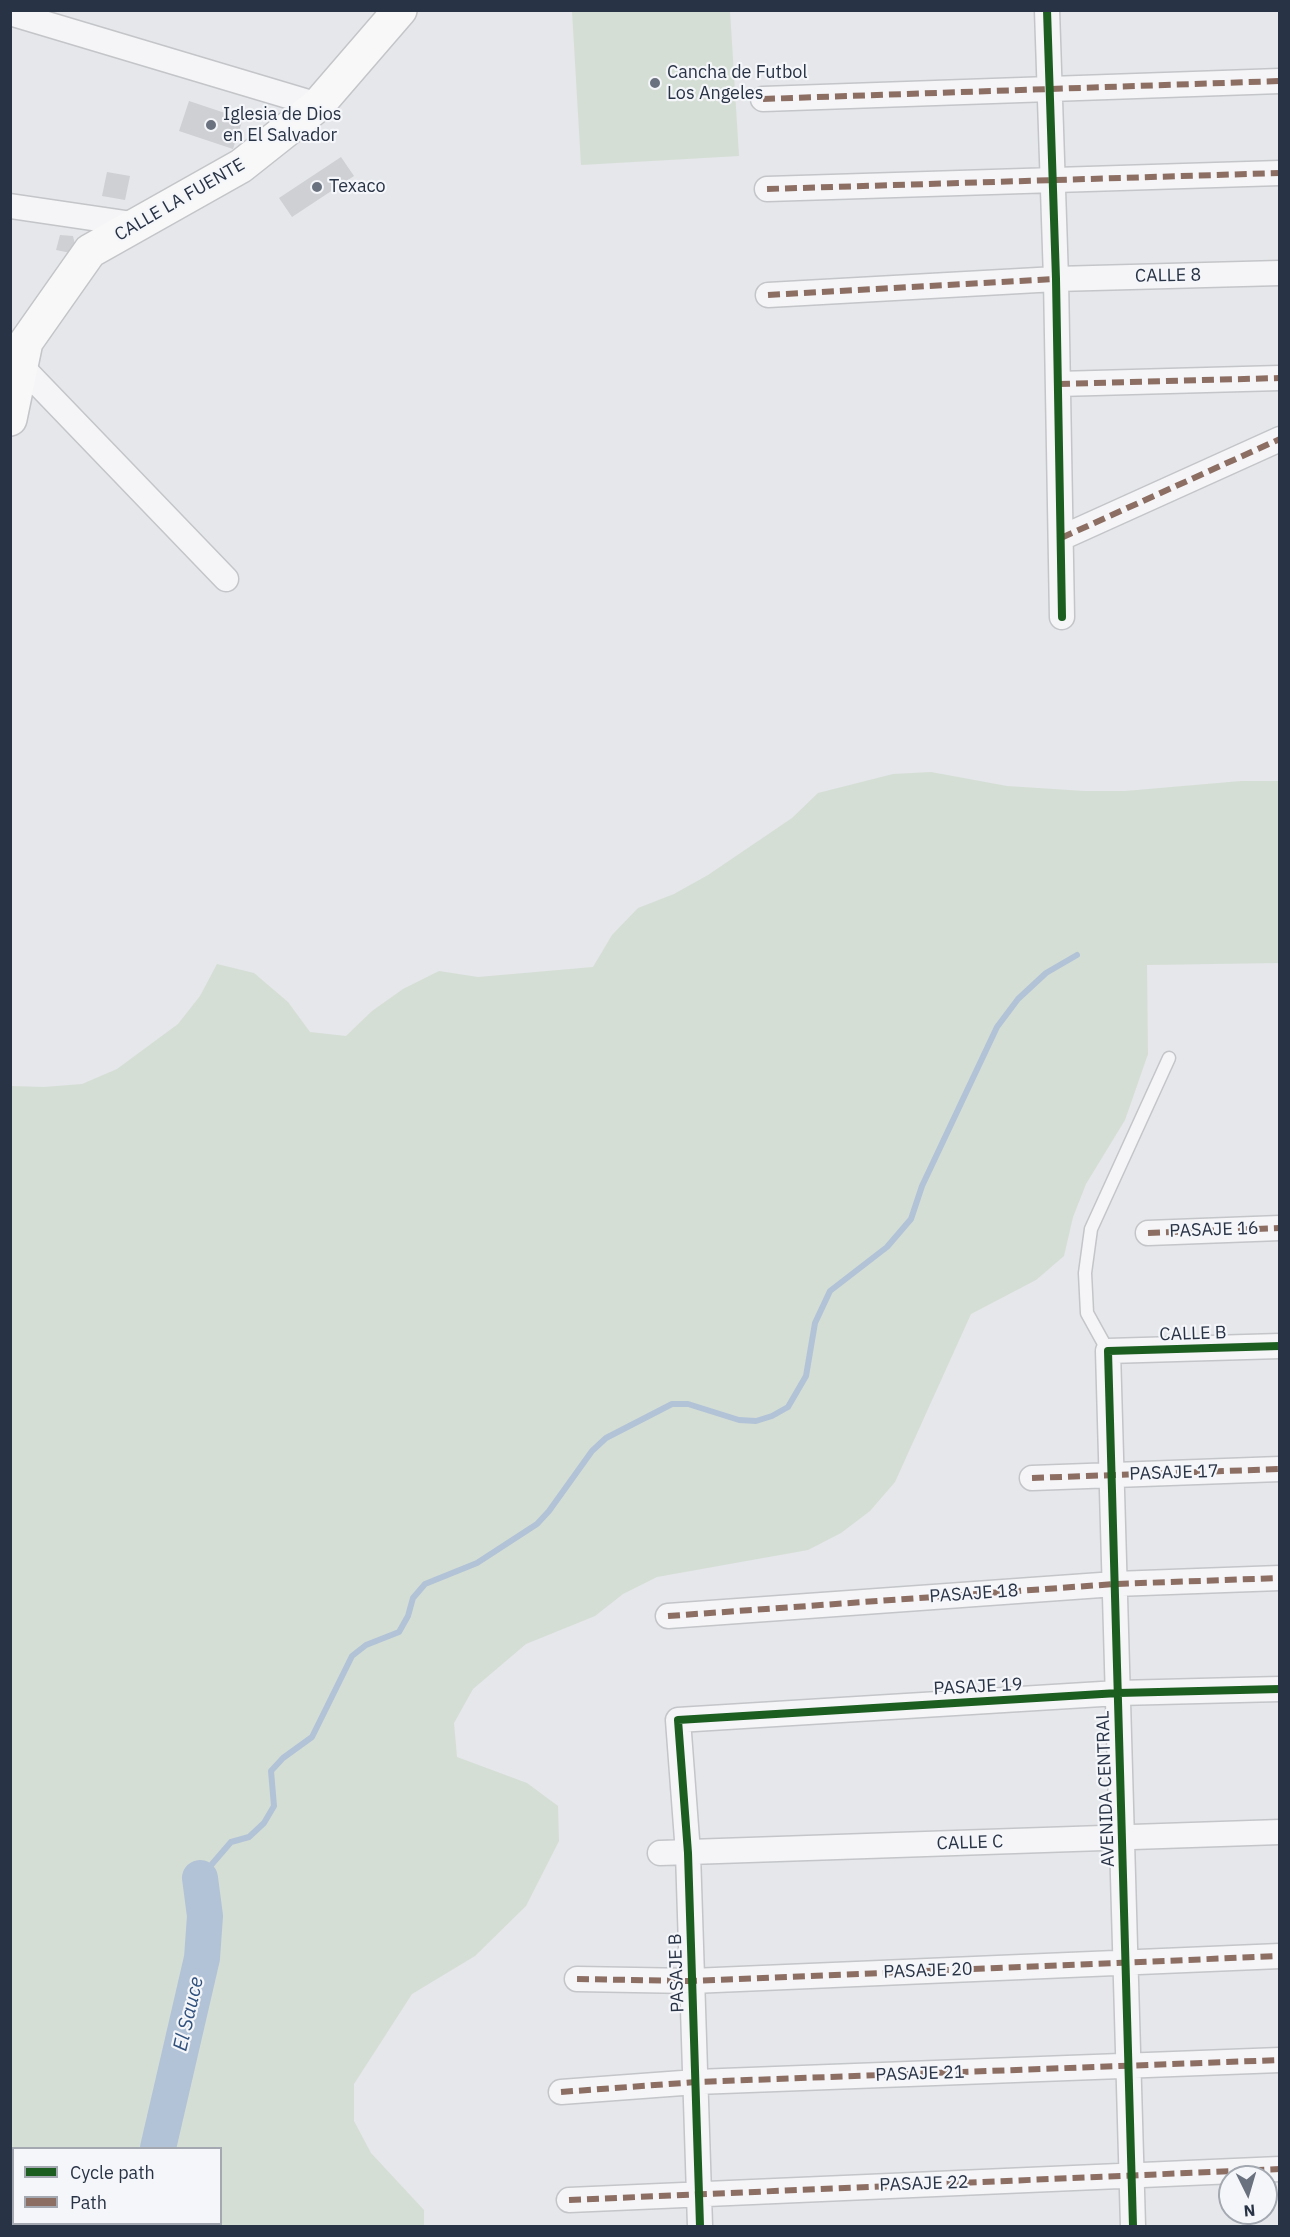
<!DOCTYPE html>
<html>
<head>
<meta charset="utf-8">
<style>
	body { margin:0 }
	#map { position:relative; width:1290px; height:2237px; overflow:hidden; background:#e5e7ea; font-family:"IBM Plex Sans",sans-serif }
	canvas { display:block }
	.frame { position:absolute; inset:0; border:12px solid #293346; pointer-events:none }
	.legend { position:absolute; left:12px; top:2147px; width:210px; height:78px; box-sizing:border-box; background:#f4f6f9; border:2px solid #a3a8b1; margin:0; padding:8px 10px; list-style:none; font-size:18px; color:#293346 }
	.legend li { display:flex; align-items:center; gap:12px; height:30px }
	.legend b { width:30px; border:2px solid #a3a8b1 }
	.north { position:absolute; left:1218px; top:2165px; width:60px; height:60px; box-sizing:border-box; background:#f4f6f9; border:2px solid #a3a8b1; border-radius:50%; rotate:175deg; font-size:16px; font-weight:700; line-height:24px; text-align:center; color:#293346 }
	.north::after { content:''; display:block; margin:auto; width:21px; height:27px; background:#6b727f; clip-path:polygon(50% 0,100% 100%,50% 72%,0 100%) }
</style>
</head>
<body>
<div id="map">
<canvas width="1290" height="2237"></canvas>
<div class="frame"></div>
<ul class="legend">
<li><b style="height:8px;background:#1b5e20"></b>Cycle path</li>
<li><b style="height:8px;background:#8d6e63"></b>Path</li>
</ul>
<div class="north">N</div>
</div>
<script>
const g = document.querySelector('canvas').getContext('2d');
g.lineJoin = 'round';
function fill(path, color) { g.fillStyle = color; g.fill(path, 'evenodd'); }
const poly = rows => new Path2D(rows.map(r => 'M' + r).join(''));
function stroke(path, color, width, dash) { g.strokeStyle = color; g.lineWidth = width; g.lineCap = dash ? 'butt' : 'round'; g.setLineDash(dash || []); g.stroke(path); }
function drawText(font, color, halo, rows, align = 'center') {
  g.font = font + ' "IBM Plex Sans",sans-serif'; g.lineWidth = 4.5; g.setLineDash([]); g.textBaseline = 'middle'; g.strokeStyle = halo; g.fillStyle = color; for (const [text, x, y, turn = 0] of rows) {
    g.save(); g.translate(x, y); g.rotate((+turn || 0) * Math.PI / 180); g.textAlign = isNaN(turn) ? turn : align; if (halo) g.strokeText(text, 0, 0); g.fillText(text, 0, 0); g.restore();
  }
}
fill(poly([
	[572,11,730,11,739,156,581,165],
	[931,772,1007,786,1084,791,1125,791,1241,781,1279,781,1279,963,1147,965,1148,1054,1125,1120,1086,1184,1073,1217,1064,1256,1036,1280,971,1314,895,1482,870,1511,841,1533,808,1550,657,1577,623,1594,595,1616,526,1644,473,1689,454,1723,457,1757,527,1783,558,1806,559,1841,526,1906,475,1956,412,1994,354,2084,354,2121,371,2153,424,2210,424,2226,11,2226,11,1086,44,1087,82,1084,117,1069,178,1024,200,996,217,964,254,973,288,1002,310,1032,346,1036,372,1011,403,989,439,971,478,977,593,967,612,935,638,908,674,894,708,875,792,818,818,793,893,774],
	[14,2148,220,2148,220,2224,14,2224]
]), '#d5ded5');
stroke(poly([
	[200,1878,231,1842,249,1837,264,1823,274,1806,271,1771,283,1758,312,1737,352,1656,366,1645,399,1632,408,1616,413,1598,425,1584,477,1563,537,1524,549,1511,592,1451,606,1438,672,1404,688,1404,739,1420,756,1421,772,1416,788,1407,806,1376,815,1323,830,1291,887,1247,911,1219,922,1186,997,1027,1018,999,1046,973,1077,955]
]), '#b2c3d7', 6);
stroke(poly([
	[158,2148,202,1958,205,1916,200,1878],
	[150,2226,150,2224]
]), '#b2c3d7', 36);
fill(poly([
	[189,101,243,119,233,149,179,131],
	[341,157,354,176,292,217,279,198],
	[107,172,130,176,125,200,102,196],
	[60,235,73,236,75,245,71,253,56,250]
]), '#ced0d3');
const lane = poly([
	[1108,1351,1087,1313,1085,1273,1091,1229,1169,1058]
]);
const street = poly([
	[1047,10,1056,279,1062,617],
	[10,13,318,105],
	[763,99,1280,81],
	[767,189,1280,173],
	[10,206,139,225],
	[768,295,1056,279,1280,273],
	[21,366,226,579],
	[1058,384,1280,378],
	[1061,538,1280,439],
	[1148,1233,1280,1228],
	[1032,1478,1280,1469],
	[668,1616,1115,1584,1280,1578],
	[660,1853,1280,1832],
	[577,1979,692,1981,1280,1956],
	[561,2092,696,2082,1280,2060],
	[569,2200,1280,2169],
	[700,2226,688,1853,678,1720,1118,1693,1280,1689],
	[1133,2226,1108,1351,1280,1346]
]);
const secondary = poly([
	[10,419,26,342,90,251,241,166,318,105,400,10]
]);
stroke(lane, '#c3c5c8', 15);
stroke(street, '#c3c5c8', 27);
stroke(secondary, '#c3c5c8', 36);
stroke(lane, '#f5f5f7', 12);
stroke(street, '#f5f5f7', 24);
stroke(secondary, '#f8f8f8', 33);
stroke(poly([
	[763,99,1280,81],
	[767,189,1280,173],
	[768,295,1056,279],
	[1058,384,1280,378],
	[1061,538,1280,439],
	[1148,1233,1280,1228],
	[1032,1478,1280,1469],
	[668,1616,1115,1584,1280,1578],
	[577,1979,692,1981,1280,1956],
	[561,2092,696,2082,1280,2060],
	[569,2200,1280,2169]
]), '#8d6e63', 6, [12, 6]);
stroke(poly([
	[1047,10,1056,279,1062,617],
	[700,2226,688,1853,678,1720,1118,1693,1280,1689],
	[1133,2226,1108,1351,1280,1346]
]), '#1b5e20', 8);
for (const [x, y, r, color] of [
	[655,83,6,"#6b727f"],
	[211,125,6,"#6b727f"],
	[317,187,6,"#6b727f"]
]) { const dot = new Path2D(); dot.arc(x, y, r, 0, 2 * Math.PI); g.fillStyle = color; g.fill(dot); stroke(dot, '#f4f6f9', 2); }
drawText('18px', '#293346', '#f4f6f9', [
	["Cancha de Futbol",667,73],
	["Los Angeles",667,94],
	["Iglesia de Dios",223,115],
	["en El Salvador",223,136],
	["Texaco",329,187]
], 'left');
drawText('18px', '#293346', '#f4f6f9', [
	["CALLE LA FUENTE",180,200,-30],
	["CALLE 8",1168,276,-1],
	["PASAJE 16",1214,1230,-2],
	["CALLE B",1193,1334,-2],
	["PASAJE 17",1174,1473,-2],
	["PASAJE 18",974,1594,-4],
	["PASAJE 19",978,1687,-3],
	["AVENIDA CENTRAL",1106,1789,-92],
	["CALLE C",970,1843,-2],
	["PASAJE 20",928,1971,-2],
	["PASAJE B",677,1973,-92],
	["PASAJE 21",920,2074,-2],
	["PASAJE 22",924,2184,-2]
]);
drawText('italic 20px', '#30517e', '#f4f6f9', [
	["El Sauce",189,2014,-77]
]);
</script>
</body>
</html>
